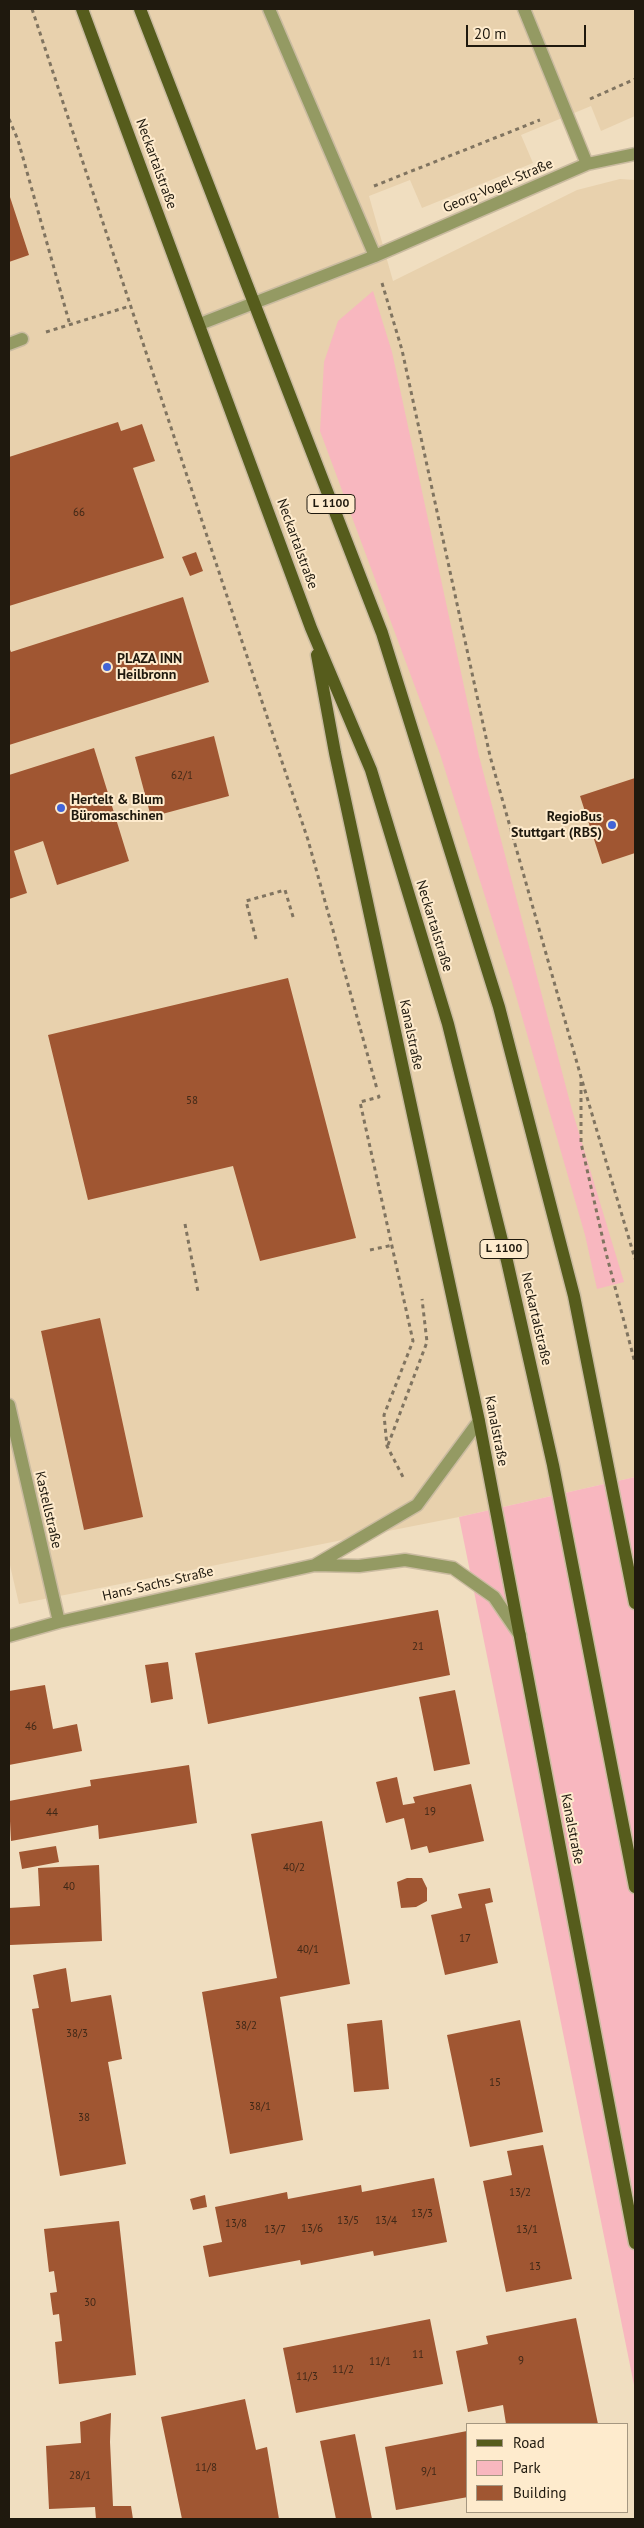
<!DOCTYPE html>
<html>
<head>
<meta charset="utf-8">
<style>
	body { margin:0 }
	#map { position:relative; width:644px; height:2528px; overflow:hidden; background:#f0dec0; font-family:"PT Sans",sans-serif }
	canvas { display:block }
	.frame { position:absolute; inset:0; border:10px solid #1f190e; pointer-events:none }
	.legend { position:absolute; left:466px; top:2423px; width:162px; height:90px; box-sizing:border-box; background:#feebcd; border:1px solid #a59781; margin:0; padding:6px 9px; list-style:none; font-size:15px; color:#1f190e }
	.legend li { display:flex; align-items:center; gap:10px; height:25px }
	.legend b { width:25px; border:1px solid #a59781 }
	.scale { position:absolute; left:466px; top:25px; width:120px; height:22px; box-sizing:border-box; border:2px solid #1f190e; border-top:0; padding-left:6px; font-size:15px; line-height:18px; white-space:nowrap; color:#1f190e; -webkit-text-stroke:4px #feebcd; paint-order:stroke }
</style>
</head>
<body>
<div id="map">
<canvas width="644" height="2528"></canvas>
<div class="frame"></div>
<ul class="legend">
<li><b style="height:6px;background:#565c1c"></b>Road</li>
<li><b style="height:14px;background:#f8b7bf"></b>Park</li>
<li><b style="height:14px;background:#a05632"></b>Building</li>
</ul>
<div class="scale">20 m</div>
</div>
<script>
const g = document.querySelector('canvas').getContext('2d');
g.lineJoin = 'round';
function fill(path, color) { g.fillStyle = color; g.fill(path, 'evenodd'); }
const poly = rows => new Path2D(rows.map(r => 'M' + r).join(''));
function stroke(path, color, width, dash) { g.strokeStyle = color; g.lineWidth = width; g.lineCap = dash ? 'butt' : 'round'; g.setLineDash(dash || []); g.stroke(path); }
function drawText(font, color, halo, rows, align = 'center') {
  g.font = font + ' "PT Sans",sans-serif'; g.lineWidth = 4; g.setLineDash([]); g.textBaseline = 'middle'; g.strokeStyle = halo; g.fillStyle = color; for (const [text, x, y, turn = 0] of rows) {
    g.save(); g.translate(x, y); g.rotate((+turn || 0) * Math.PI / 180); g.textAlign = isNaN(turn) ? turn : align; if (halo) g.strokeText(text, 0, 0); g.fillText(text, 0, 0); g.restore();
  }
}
fill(poly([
	[9,9,635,9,635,116,601,131,591,106,521,135,533,163,422,208,410,180,369,196,393,281,577,190,620,179,635,180,635,1477,459,1517,19,1604,9,1561]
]), '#e8d1ad');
fill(poly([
	[373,291,392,352,479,756,572,1110,624,1282,597,1289,585,1235,512,982,440,754,320,431,324,362,338,321],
	[635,1477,635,2390,459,1517]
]), '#f8b7bf');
fill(poly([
	[9,194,29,255,9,262],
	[118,422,121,431,142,424,155,461,133,468,164,558,9,606,9,457],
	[196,552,203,571,190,576,182,557],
	[183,597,209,682,9,745,9,647,11,652],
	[214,736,229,796,151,817,135,757],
	[94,748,129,861,57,885,43,841,14,851,27,893,9,899,9,775],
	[635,778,635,853,602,864,580,796],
	[288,978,356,1238,260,1261,233,1166,88,1200,48,1035],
	[100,1318,143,1517,84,1530,41,1331],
	[438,1610,450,1675,208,1724,195,1653],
	[168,1662,173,1699,151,1703,145,1665],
	[45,1685,53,1729,77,1724,82,1751,9,1765,9,1691],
	[455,1690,470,1764,434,1771,419,1697],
	[189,1765,197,1823,99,1839,98,1825,11,1841,9,1801,91,1786,90,1780],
	[397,1777,403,1805,415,1803,413,1797,471,1784,484,1841,429,1853,427,1846,411,1850,404,1818,386,1823,376,1782],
	[322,1821,350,1984,280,1997,303,2140,230,2154,202,1992,277,1978,251,1834],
	[56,1846,59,1862,22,1869,19,1852],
	[99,1865,102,1941,10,1945,9,1908,40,1906,38,1868],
	[407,1878,422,1878,427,1888,427,1901,416,1907,401,1908,397,1882],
	[490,1888,493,1902,485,1904,498,1963,445,1975,431,1915,462,1908,458,1894],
	[66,1968,71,2002,111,1995,122,2059,108,2062,126,2164,60,2176,32,2009,39,2008,33,1975],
	[382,2020,389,2089,354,2092,347,2024],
	[520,2020,543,2132,470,2147,447,2035],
	[543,2145,572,2279,506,2292,483,2181,512,2175,507,2151],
	[434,2178,447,2242,374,2256,373,2251,301,2265,300,2260,209,2277,203,2246,222,2242,215,2207,287,2192,288,2199,361,2185,362,2192],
	[205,2195,207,2207,193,2210,190,2199],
	[119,2221,136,2375,59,2384,55,2342,62,2341,59,2314,53,2315,50,2293,57,2292,54,2271,49,2272,44,2229],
	[576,2318,598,2424,506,2424,503,2405,468,2412,456,2351,488,2344,486,2336],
	[430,2319,443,2384,296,2413,283,2348],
	[245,2399,256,2450,267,2447,279,2519,182,2519,161,2417],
	[111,2413,110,2442,113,2506,131,2506,133,2519,96,2519,95,2507,49,2509,46,2446,81,2443,80,2422],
	[467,2431,468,2497,396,2510,385,2447],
	[355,2434,372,2519,336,2519,320,2441]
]), '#a05632');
const minor = poly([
	[269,9,375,256],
	[524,9,587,164],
	[200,324,375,256,587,164,635,154],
	[9,344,22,339],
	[9,1405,59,1622],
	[315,1565,417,1505,479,1421],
	[9,1636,59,1622,315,1565,359,1566,405,1560,453,1568,494,1597,520,1635]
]);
const major = poly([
	[82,9,311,628,371,770,448,1024,507,1261,553,1465,635,1887],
	[140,9,382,633,499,1007,574,1296,635,1603],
	[317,655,335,753,479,1421,635,2243]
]);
stroke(minor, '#cabba0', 15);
stroke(major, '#cabba0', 15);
stroke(poly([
	[32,9,308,840,377,1089],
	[590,99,635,79],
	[9,119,18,140,70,325],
	[374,186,540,120],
	[382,283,402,350,490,756,581,1077,635,1259],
	[46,332,130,306],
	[256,939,246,901,285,890,294,920],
	[581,1082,581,1143,606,1253,635,1363],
	[378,1095,379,1097,360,1102,413,1341,384,1415,387,1446,403,1477],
	[185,1224,198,1292],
	[370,1250,393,1245],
	[388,1445,427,1342,422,1299]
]), '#807460', 3, [4, 4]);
stroke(minor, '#949a63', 12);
stroke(major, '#565c1c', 12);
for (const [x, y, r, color] of [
	[107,667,5,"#4264d7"],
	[61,808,5,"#4264d7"],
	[612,825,5,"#4264d7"]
]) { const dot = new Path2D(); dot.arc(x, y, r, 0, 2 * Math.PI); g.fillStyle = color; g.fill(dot); stroke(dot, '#feebcd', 2); }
drawText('11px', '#3f2817', null, [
	["66",79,513],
	["62/1",182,776],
	["58",192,1101],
	["21",418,1647],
	["46",31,1727],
	["19",430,1812],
	["44",52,1813],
	["40/2",294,1868],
	["40",69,1887],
	["17",465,1939],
	["40/1",308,1950],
	["38/2",246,2026],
	["38/3",77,2034],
	["15",495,2083],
	["38/1",260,2107],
	["38",84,2118],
	["13/2",520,2193],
	["13/3",422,2214],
	["13/5",348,2221],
	["13/4",386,2221],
	["13/8",236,2224],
	["13/6",312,2229],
	["13/7",275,2230],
	["13/1",527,2230],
	["13",535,2267],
	["30",90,2303],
	["11",418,2355],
	["9",521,2361],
	["11/1",380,2362],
	["11/2",343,2370],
	["11/3",307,2377],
	["11/8",206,2468],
	["9/1",429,2472],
	["28/1",80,2476]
]);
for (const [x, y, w] of [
	[331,504,48],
	[504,1249,48]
]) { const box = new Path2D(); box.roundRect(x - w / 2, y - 9.5, w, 19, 4); g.fillStyle = '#feebcd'; g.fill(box); stroke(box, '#1f190e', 1); }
drawText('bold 12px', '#1f190e', null, [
	["L 1100",331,504],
	["L 1100",504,1249]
]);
drawText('14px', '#1f190e', '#feebcd', [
	["Neckartalstraße",156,164,70],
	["Georg-Vogel-Straße",498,186,-23],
	["Neckartalstraße",297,544,70],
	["Neckartalstraße",434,926,73],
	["Kanalstraße",411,1035,78],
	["Neckartalstraße",536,1319,77],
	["Kanalstraße",496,1431,79],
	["Kastellstraße",48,1510,77],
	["Hans-Sachs-Straße",158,1584,-13],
	["Kanalstraße",572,1829,79]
]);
drawText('bold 14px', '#1f190e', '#feebcd', [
	["PLAZA INN",117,659],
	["Heilbronn",117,675],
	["Hertelt & Blum",71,800],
	["Büromaschinen",71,816],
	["RegioBus",602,817,"right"],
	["Stuttgart (RBS)",602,833,"right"]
], 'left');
</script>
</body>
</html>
